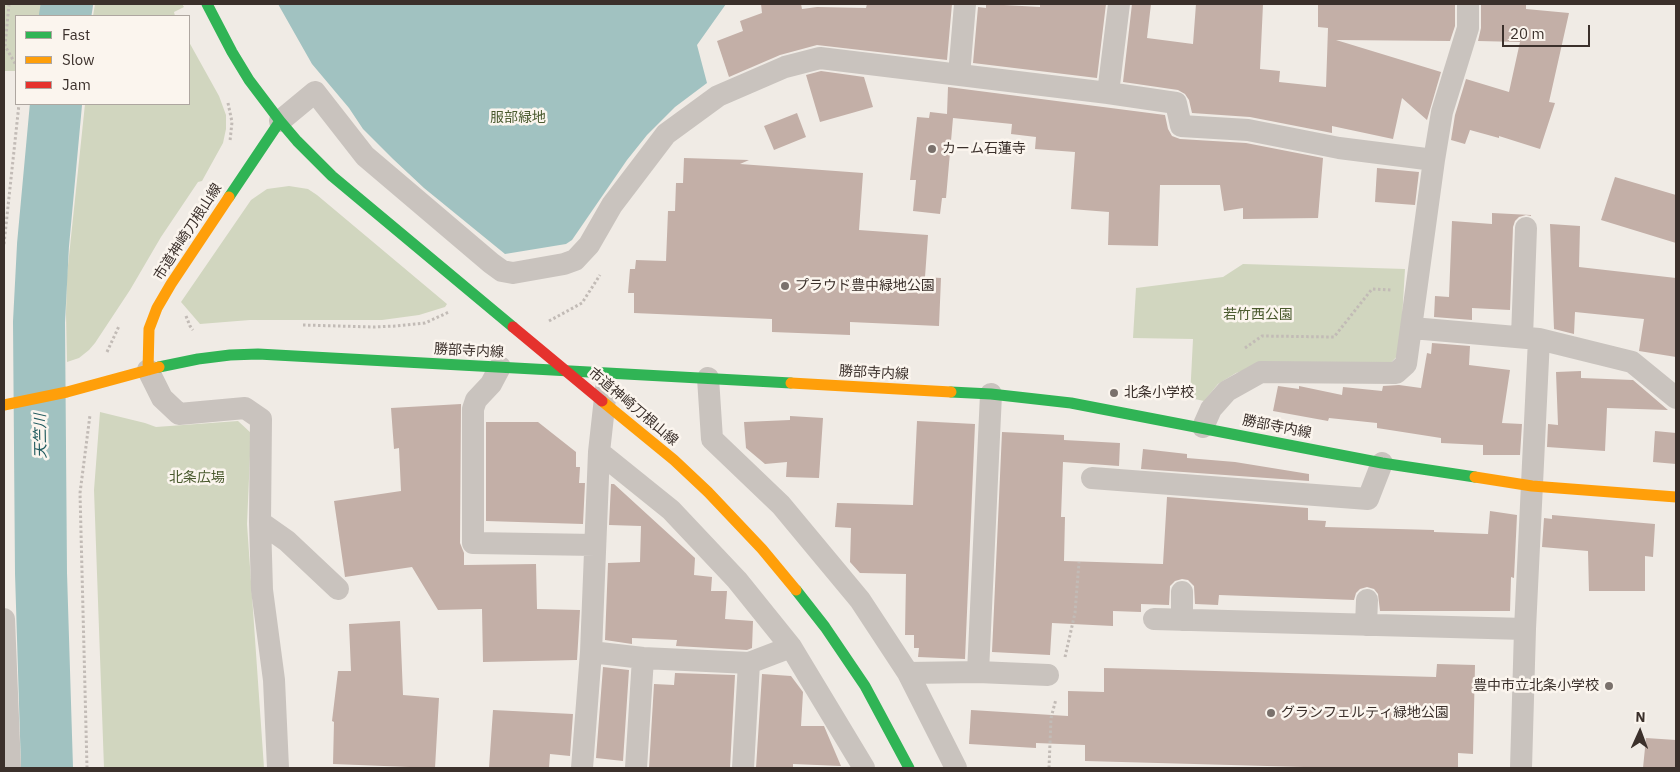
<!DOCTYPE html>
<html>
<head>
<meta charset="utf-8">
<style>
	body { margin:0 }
	#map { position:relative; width:1680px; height:772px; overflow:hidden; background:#f0ebe5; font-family:"IBM Plex Sans",sans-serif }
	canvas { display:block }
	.frame { position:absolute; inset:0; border:5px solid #3b302b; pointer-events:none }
	.legend { position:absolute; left:15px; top:15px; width:175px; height:90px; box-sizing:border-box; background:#fbf5ee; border:1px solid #aea6a0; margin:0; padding:6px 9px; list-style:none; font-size:15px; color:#3b302b }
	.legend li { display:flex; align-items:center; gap:10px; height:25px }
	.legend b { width:25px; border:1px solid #aea6a0 }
	.north { position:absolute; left:1615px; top:707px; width:50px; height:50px; -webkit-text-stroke:4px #fbf5ee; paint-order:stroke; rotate:2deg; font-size:14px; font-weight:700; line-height:20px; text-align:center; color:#3b302b }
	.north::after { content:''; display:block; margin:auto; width:18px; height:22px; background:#3b302b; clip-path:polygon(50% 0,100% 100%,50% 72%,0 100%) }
	.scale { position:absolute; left:1502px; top:25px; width:88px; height:22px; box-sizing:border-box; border:2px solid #3b302b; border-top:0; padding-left:6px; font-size:15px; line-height:18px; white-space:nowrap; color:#3b302b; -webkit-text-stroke:4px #fbf5ee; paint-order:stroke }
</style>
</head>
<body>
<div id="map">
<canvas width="1680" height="772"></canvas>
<div class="frame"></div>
<ul class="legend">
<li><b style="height:6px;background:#30b455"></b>Fast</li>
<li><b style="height:6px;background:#ff9f0a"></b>Slow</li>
<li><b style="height:6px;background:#e5322d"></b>Jam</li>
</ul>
<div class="north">N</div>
<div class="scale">20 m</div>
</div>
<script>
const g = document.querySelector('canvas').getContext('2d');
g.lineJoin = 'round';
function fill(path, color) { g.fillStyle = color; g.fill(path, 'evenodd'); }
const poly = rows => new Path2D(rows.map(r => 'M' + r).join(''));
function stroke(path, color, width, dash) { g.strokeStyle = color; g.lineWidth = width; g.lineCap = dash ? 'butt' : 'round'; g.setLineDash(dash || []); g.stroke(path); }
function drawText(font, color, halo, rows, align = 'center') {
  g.font = font + ' "IBM Plex Sans","Noto Sans JP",sans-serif'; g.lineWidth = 5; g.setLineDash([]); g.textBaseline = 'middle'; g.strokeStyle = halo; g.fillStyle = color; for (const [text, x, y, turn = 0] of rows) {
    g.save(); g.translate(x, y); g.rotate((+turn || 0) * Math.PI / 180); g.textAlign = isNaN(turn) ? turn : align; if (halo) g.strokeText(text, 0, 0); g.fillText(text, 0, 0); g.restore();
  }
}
fill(poly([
	[4,4,49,4,48,16,16,16,16,71,4,71],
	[95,4,182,4,184,7,174,12,175,16,93,16],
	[189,42,219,96,226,115,226,129,223,143,202,181,198,182,161,237,130,290,95,343,89,350,79,358,67,362,66,314,67,275,85,104,189,104],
	[289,186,308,189,317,195,447,304,445,307,419,315,382,320,250,320,200,324,181,302,251,200,267,189],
	[1243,264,1405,269,1400,353,1389,365,1260,365,1236,373,1218,384,1204,401,1190,398,1193,339,1133,338,1136,288,1223,277],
	[100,412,145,423,156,427,238,421,251,433,247,524,264,768,104,768,94,490]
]), '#d1d6bf');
fill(poly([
	[278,4,726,4,697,45,707,83,675,107,647,135,627,160,572,240,566,244,505,254,424,188,393,159,363,129,349,108,312,64]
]), '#a1c2c1');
stroke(poly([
	[65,16,67,4],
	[47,768,41,573,39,322,43,245,56,104]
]), '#a1c2c1', 52);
fill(poly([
	[761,4,801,4,802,9,817,7,866,8,867,4,952,4,947,60,817,45,780,55,729,77,717,41,743,31,740,21,762,13],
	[986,4,1040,7,1040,4,1106,4,1097,78,973,63,978,7,986,8],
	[1132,4,1151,4,1147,38,1193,44,1196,4,1263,4,1260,69,1280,71,1279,82,1326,87,1328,28,1318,27,1318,4,1455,4,1455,26,1450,41,1336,40,1441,72,1427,120,1402,98,1393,139,1332,126,1332,133,1250,117,1192,113,1189,100,1185,94,1178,90,1123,82],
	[1481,4,1526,4,1526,9,1569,13,1549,102,1555,103,1540,149,1499,136,1499,138,1470,130,1465,144,1451,140,1455,115,1466,79,1509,92,1520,42,1478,41,1481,28],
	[821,71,864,77,873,107,820,122,806,75],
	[948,87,1165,115,1168,129,1172,136,1180,139,1246,143,1323,158,1318,218,1243,219,1243,208,1224,211,1220,185,1160,185,1158,246,1108,245,1109,212,1071,209,1075,152,1035,149,1036,137,1011,134,1012,124,953,118,946,198,942,198,940,214,913,211,916,180,910,180,917,117,929,118,930,112,947,114],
	[797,113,806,137,774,150,764,126],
	[684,158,749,160,740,164,863,173,859,230,928,235,925,277,941,278,939,326,850,322,850,335,772,332,772,319,634,313,634,293,628,293,630,269,635,269,636,260,666,261,668,211,675,211,676,183,683,183],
	[1377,168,1419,172,1415,205,1375,202],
	[1615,177,1676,195,1676,243,1601,220],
	[1492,213,1531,215,1531,216,1526,215,1519,217,1515,221,1513,227,1510,310,1472,308,1472,320,1434,317,1435,296,1449,297,1452,221,1492,224],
	[1550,224,1580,226,1579,267,1676,278,1676,357,1639,351,1644,319,1575,312,1574,334,1554,329],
	[1432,343,1470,346,1469,365,1510,370,1502,423,1522,424,1520,455,1483,455,1483,445,1441,443,1441,438,1377,428,1377,423,1329,418,1328,421,1273,411,1278,386,1299,389,1299,386,1342,395,1343,387,1382,391,1383,386,1399,385,1421,388,1427,353,1431,354],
	[1581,371,1581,378,1633,380,1668,410,1607,408,1605,451,1547,447,1548,424,1558,425,1556,372],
	[461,404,460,543,464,553,464,565,536,564,537,609,580,610,577,660,483,662,482,609,438,610,412,567,345,577,334,501,401,491,399,448,394,449,391,408],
	[790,416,823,418,819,478,786,477,787,462,765,464,746,448,744,422,790,420],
	[917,421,975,424,965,659,918,657,919,648,914,648,914,635,905,635,906,574,860,573,850,562,851,528,835,527,837,503,913,505],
	[486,422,538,422,576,452,576,467,580,467,579,483,585,483,583,524,486,521],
	[1655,431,1676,433,1676,464,1653,462],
	[1002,432,1064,435,1064,440,1120,443,1119,466,1063,462,1061,517,1065,517,1064,561,1163,564,1167,497,1308,508,1308,520,1326,521,1325,527,1434,530,1434,532,1488,534,1490,511,1517,515,1514,578,1511,577,1510,611,1380,611,1378,594,1374,589,1367,587,1360,589,1356,593,1354,600,1219,595,1218,605,1195,604,1194,586,1188,580,1182,579,1175,581,1170,586,1169,605,1141,604,1141,612,1113,611,1113,626,1052,623,1050,655,992,652],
	[1143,449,1187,454,1187,458,1235,462,1309,474,1309,481,1141,469],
	[611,484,614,484,695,558,694,575,712,577,711,591,727,591,725,619,753,621,752,648,747,650,676,646,677,640,632,638,632,644,605,640,608,563,640,562,641,526,609,525],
	[1552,515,1655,524,1653,557,1645,556,1645,591,1589,591,1588,551,1542,547,1544,518,1552,519],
	[400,621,403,695,439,698,435,768,333,764,334,722,332,721,338,671,351,671,349,624],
	[1437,664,1475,665,1473,754,1458,753,1458,768,1340,768,1085,761,1085,745,1036,743,1036,748,969,744,971,710,1068,716,1068,691,1104,692,1104,668,1436,677],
	[603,667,629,670,623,761,596,758],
	[675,673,735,675,730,768,649,768,654,684,674,685],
	[762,674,791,676,803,692,801,726,824,726,841,766,793,764,793,768,756,768],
	[493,710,573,714,570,756,550,754,549,768,489,768],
	[1646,738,1676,740,1676,768,1643,768]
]), '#c3afa7');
stroke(poly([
	[9,4,5,46,16,65],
	[228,103,232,122,230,141],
	[4,244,19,104],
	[186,316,190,326,193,330],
	[549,321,582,303,600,275],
	[303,325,373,327,396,326,425,323,449,312],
	[1245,348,1262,336,1334,337,1372,289,1392,290],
	[107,352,119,326],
	[1065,657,1075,613,1079,562],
	[87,768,80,493,90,415],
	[1049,768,1051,718,1056,699]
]), '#c2bbb6', 3, [2.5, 2.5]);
stroke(poly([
	[959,75,965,4],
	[1108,93,1119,4],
	[280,121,315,92,365,156,491,263,502,271,513,273,564,264,575,260,589,245,612,205,666,134,718,96,785,67,820,58,1108,93,1176,103,1181,126,1248,130,1339,148,1434,160],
	[1412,328,1539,339,1632,362,1676,398],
	[1522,337,1526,228],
	[500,367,491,384,476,400,473,409,473,543,595,545],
	[148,370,162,398,179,414,245,408,261,419,260,522,262,590,274,680,278,768],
	[708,378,712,439,781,505,860,600,908,673,956,768],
	[606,389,599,452,671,510,737,580,791,647,864,768],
	[1203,427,1211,409,1227,391,1261,372,1396,373,1406,364,1434,160,1442,112,1468,28,1468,4],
	[1092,478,1368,499,1382,463],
	[260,522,287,541,338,589],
	[4,619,10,768],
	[1154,619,1525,629],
	[1182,620,1182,592],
	[1366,625,1367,600],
	[591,652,643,658,749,663,791,647],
	[978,672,991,394],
	[908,673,978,672,1048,675],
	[582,768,591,652,599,452],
	[636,768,643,658],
	[743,768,749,663],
	[1521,768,1525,629,1539,339]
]), '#c9c3be', 22);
stroke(poly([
	[207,4,232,52,249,80,280,121,229,197],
	[280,121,297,141,332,176,513,327],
	[159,367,198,359,230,355,258,354,791,383],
	[951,392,991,394,1071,403,1382,463,1475,477],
	[796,590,825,627,865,686,909,768]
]), '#30b455', 11);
stroke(poly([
	[148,370,149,329,157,308,171,284,229,197],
	[791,383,951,392],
	[4,405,67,392,159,367],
	[1475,477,1532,486,1676,497]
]), '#ff9f0a', 11);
stroke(poly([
	[602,401,674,460,708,492,762,549,796,590]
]), '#ff9f0a', 11);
stroke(poly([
	[513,327,602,401]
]), '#e5322d', 11);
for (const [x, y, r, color] of [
	[932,149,5,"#7a716c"],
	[785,286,5,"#7a716c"],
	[1114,393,5,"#7a716c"],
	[1609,686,5,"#7a716c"],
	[1271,713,5,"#7a716c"]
]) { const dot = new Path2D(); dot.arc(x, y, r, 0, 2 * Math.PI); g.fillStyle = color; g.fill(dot); stroke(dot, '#fbf5ee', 2); }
drawText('14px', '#4a5a2e', '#fbf5ee', [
	["服部緑地",518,118],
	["若竹西公園",1258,315],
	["北条広場",197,478]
]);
drawText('14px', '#3b302b', '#fbf5ee', [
	["カーム石蓮寺",942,149],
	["プラウド豊中緑地公園",795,286],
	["北条小学校",1124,393],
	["豊中市立北条小学校",1599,686,"right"],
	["グランフェルティ緑地公園",1281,713]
], 'left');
drawText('14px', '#3b302b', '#fbf5ee', [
	["市道神崎刀根山線",188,232,-57],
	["勝部寺内線",469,351,3],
	["勝部寺内線",874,373,3],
	["市道神崎刀根山線",633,407,40],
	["勝部寺内線",1277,427,11]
]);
drawText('italic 15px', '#1f5a5e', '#fbf5ee', [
	["天竺川",41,436,-91]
]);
</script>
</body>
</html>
